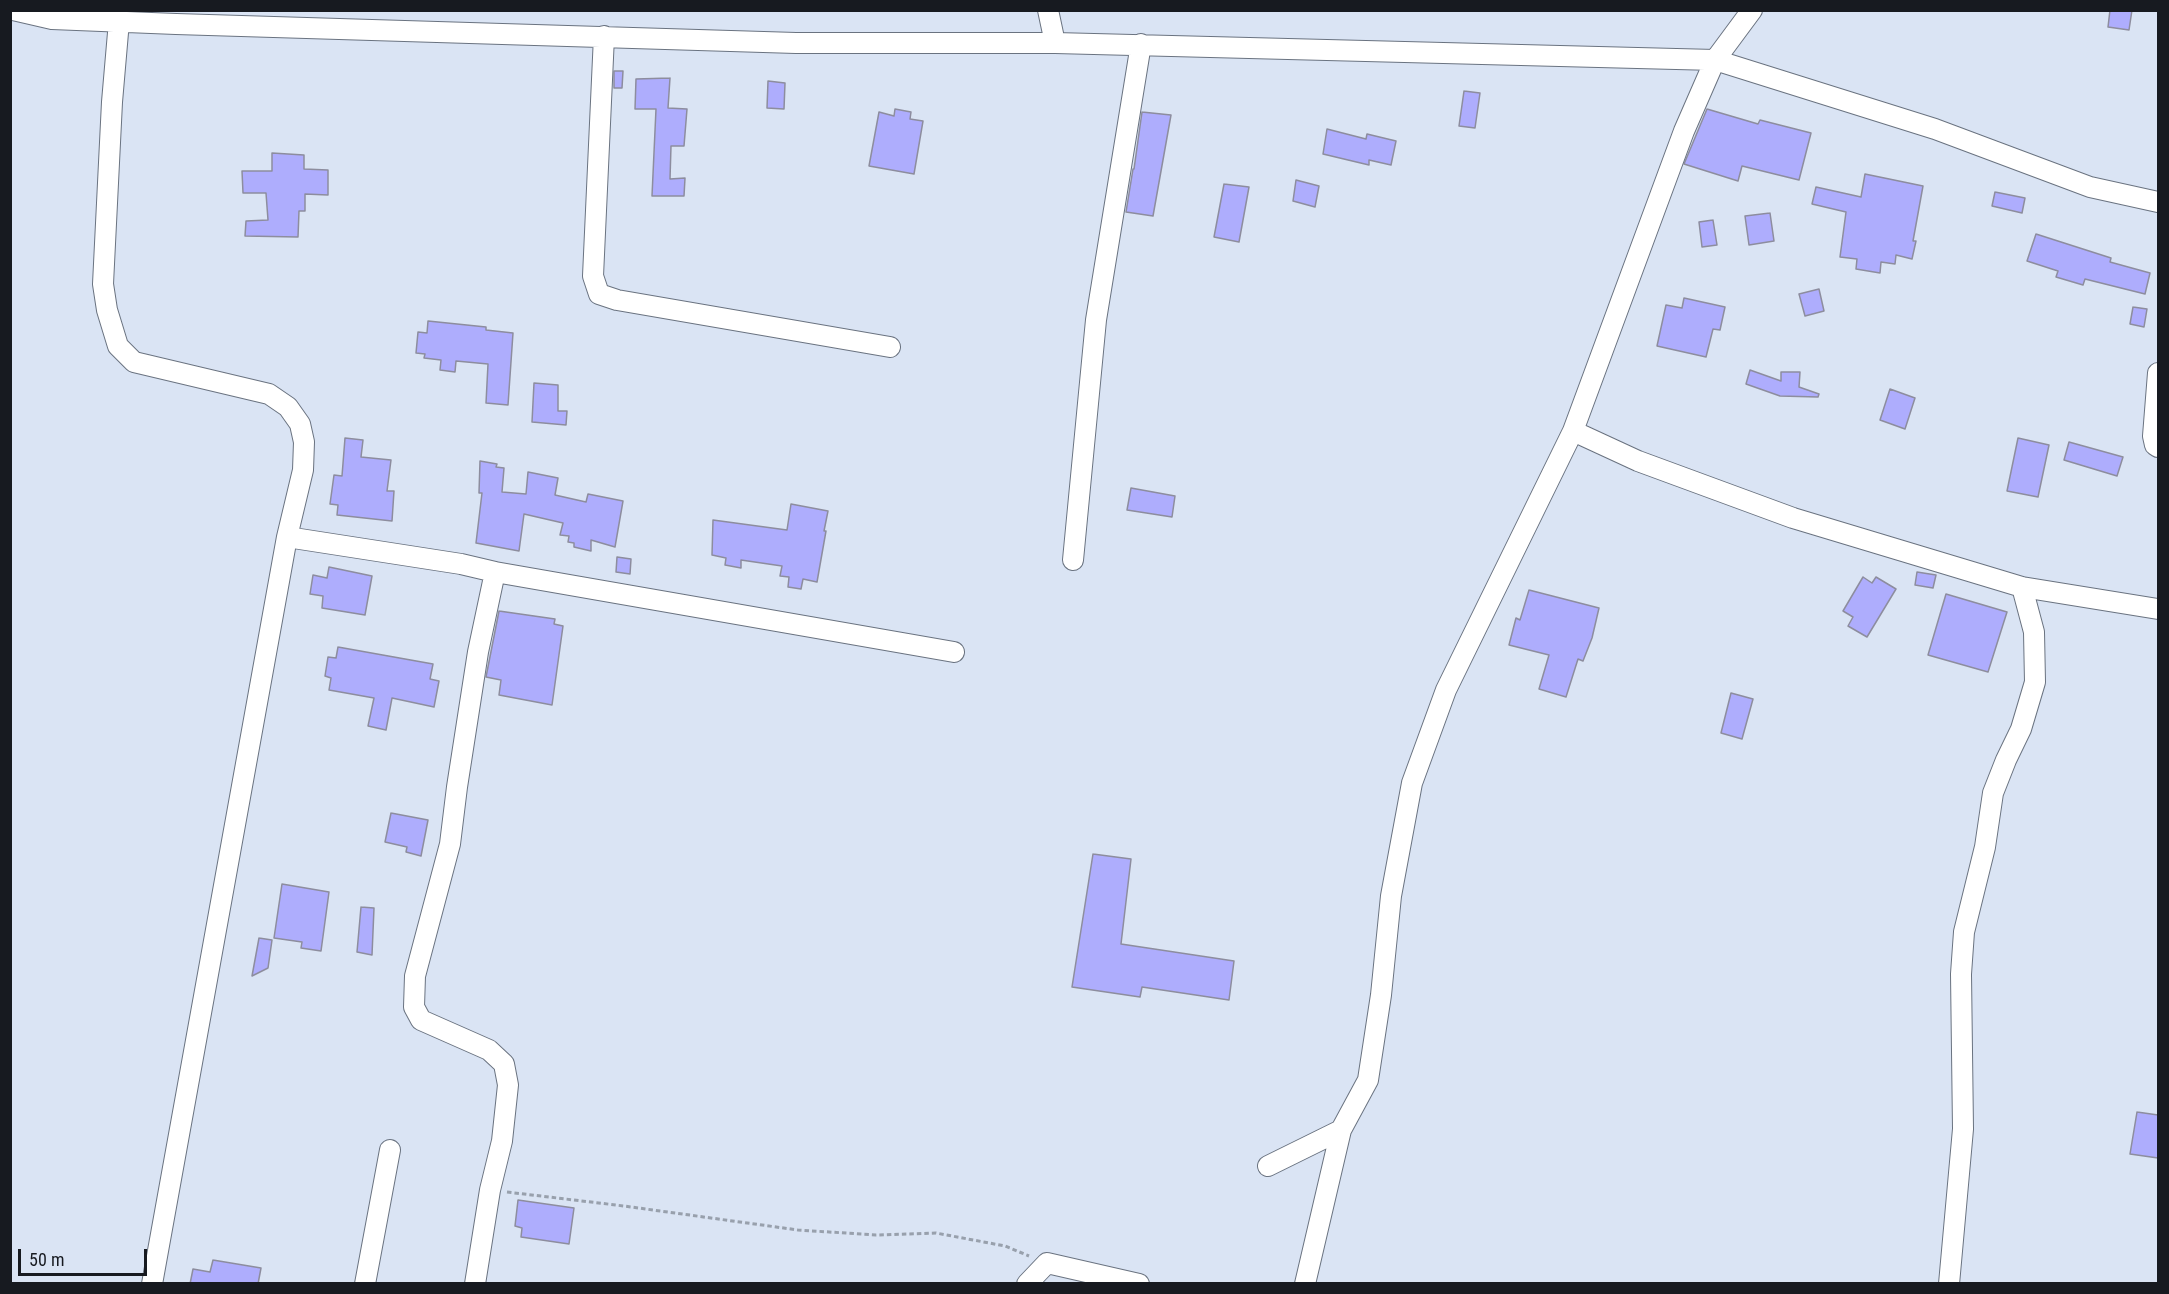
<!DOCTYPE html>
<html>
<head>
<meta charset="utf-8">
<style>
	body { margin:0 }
	#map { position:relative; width:2169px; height:1294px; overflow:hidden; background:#dae4f4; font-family:"Roboto Condensed",sans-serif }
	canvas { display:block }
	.frame { position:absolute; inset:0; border:12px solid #171a20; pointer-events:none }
	.scale { position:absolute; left:18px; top:1249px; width:129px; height:27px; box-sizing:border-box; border:3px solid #171a20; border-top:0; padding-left:8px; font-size:18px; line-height:21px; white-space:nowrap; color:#171a20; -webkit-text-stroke:4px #dae4f4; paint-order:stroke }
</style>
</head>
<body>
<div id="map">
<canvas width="2169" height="1294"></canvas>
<div class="frame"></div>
<div class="scale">50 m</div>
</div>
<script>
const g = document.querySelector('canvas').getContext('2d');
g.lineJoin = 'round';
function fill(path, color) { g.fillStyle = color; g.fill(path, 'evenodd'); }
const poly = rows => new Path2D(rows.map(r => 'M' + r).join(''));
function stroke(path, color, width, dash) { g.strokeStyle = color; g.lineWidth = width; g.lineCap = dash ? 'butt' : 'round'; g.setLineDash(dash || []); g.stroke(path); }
const building = poly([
	[2110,10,2132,10,2129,30,2108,27,2110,10],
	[614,71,623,71,622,88,614,88,614,71],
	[670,78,668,108,687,109,684,146,671,146,670,179,685,178,684,196,652,196,656,109,635,109,636,79,670,78],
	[768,81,785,83,784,109,767,108,768,81],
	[1464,91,1480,93,1475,128,1459,126,1464,91],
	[895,109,911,112,910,119,923,121,914,174,869,166,879,112,894,116,895,109],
	[1707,109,1758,124,1760,120,1811,133,1799,180,1742,166,1738,181,1684,164,1707,109],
	[1142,112,1171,115,1153,216,1126,212,1133,169,1134,169,1142,112],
	[1327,129,1366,139,1367,134,1396,141,1391,165,1369,160,1369,165,1323,154,1327,129],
	[272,153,304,155,304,169,328,170,328,195,305,194,305,211,299,211,298,237,245,236,246,221,268,220,266,193,243,193,242,171,272,171,272,153],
	[1865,174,1923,186,1913,241,1916,241,1912,259,1896,255,1895,264,1881,262,1880,273,1856,269,1857,259,1840,257,1846,212,1812,204,1816,187,1861,197,1865,174],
	[1296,180,1319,186,1315,207,1293,201,1296,180],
	[1224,184,1249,187,1239,242,1214,237,1224,184],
	[1995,192,2025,198,2022,213,1992,206,1995,192],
	[1770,213,1774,241,1749,245,1745,216,1770,213],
	[1713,220,1717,245,1702,247,1699,222,1713,220],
	[2036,234,2111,258,2110,262,2150,273,2145,294,2085,279,2083,285,2056,277,2058,271,2027,261,2036,234],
	[1819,289,1824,311,1805,316,1799,294,1819,289],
	[1684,298,1725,307,1720,330,1713,329,1706,357,1657,346,1666,305,1682,308,1684,298],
	[2133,307,2147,309,2144,327,2130,324,2133,307],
	[428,321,486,327,486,330,513,333,508,405,486,403,488,364,456,361,455,372,440,370,441,360,424,358,425,354,416,353,418,332,427,333,428,321],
	[1750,370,1781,381,1781,372,1800,372,1799,387,1819,394,1818,397,1780,396,1746,384,1750,370],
	[534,383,558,385,558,411,567,411,566,425,532,422,534,383],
	[1890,389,1915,398,1905,429,1880,420,1890,389],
	[345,438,363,440,361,457,391,460,387,491,394,491,392,521,337,515,338,505,330,504,334,475,342,476,345,438],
	[2018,438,2049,445,2038,497,2007,491,2018,438],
	[2069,442,2123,457,2117,476,2064,460,2069,442],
	[480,461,497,464,496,467,504,468,502,492,526,494,528,472,558,478,555,495,586,502,588,494,623,501,615,547,591,540,591,551,574,547,574,543,568,542,569,536,560,535,563,523,524,514,519,551,476,543,482,493,479,493,480,461],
	[1131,488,1175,496,1172,517,1127,510,1131,488],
	[791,504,828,511,824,531,826,531,817,582,803,579,801,589,788,587,789,577,780,576,782,566,741,560,741,568,725,565,726,558,712,555,713,520,787,530,791,504],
	[617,557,631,559,630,574,616,572,617,557],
	[329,567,372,576,365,615,322,608,323,596,310,594,313,575,327,578,329,567],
	[1917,572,1936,575,1933,588,1915,585,1917,572],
	[1863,577,1872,583,1876,577,1896,589,1867,637,1848,626,1853,617,1843,611,1863,577],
	[1529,590,1599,608,1592,638,1583,661,1578,659,1566,697,1539,689,1549,655,1509,645,1516,618,1520,620,1529,590],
	[1946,594,2007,612,1988,672,1928,655,1946,594],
	[499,611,555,619,554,624,563,626,552,705,499,695,501,680,486,677,499,611],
	[338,647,433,664,430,679,439,681,434,707,392,698,386,730,368,726,374,698,329,690,331,678,325,676,328,657,336,658,338,647],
	[1731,693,1753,699,1742,739,1721,733,1731,693],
	[391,813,428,820,421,856,406,852,407,847,385,842,391,813],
	[1093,854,1131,859,1121,944,1234,961,1229,1000,1142,987,1140,997,1072,987,1093,854],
	[282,884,329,892,321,951,301,948,302,942,274,938,282,884],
	[361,907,374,908,372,955,357,952,361,907],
	[259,938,272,940,268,968,252,976,259,938],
	[2137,1112,2158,1115,2158,1158,2130,1154,2137,1112],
	[518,1200,574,1208,569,1244,521,1237,522,1228,515,1226,518,1200],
	[213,1260,261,1268,258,1284,190,1284,193,1269,210,1272,213,1260]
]);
fill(building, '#aeadfd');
stroke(building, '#8d8d9e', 1.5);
const street = poly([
	[13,10,52,19,176,24,796,43,1055,43,1715,60,1935,129,2090,187,2158,202],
	[1048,10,1055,43],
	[119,21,112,102,103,284,107,310,118,346,134,362,269,394,288,407,300,424,304,442,303,470,287,537,152,1284],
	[604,36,593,276,599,294,617,300,890,347],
	[2158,373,2153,436,2155,445,2158,447],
	[1573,431,1638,461,1793,518,2022,587,2158,609],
	[287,537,461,564,495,572,478,652,457,787,450,844,415,976,414,1007,421,1020,489,1050,504,1064,508,1085,502,1141,490,1190,475,1284],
	[1073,560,1096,320,1141,44],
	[495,572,954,652],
	[1268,1166,1341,1130],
	[365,1284,390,1150],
	[1027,1284,1047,1263,1139,1284],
	[1305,1284,1341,1130,1368,1080,1381,995,1391,896,1412,783,1446,690,1573,431,1684,131,1715,60,1752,10],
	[1949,1284,1963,1129,1961,974,1964,932,1985,847,1993,793,2006,760,2021,729,2035,682,2034,632,2022,587]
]);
stroke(street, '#6a7380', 22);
stroke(poly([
	[507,1192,624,1206,798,1230,876,1235,936,1233,1005,1246,1029,1256]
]), '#98a0ac', 3, [4.5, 3]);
stroke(street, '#fff', 20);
</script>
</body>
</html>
